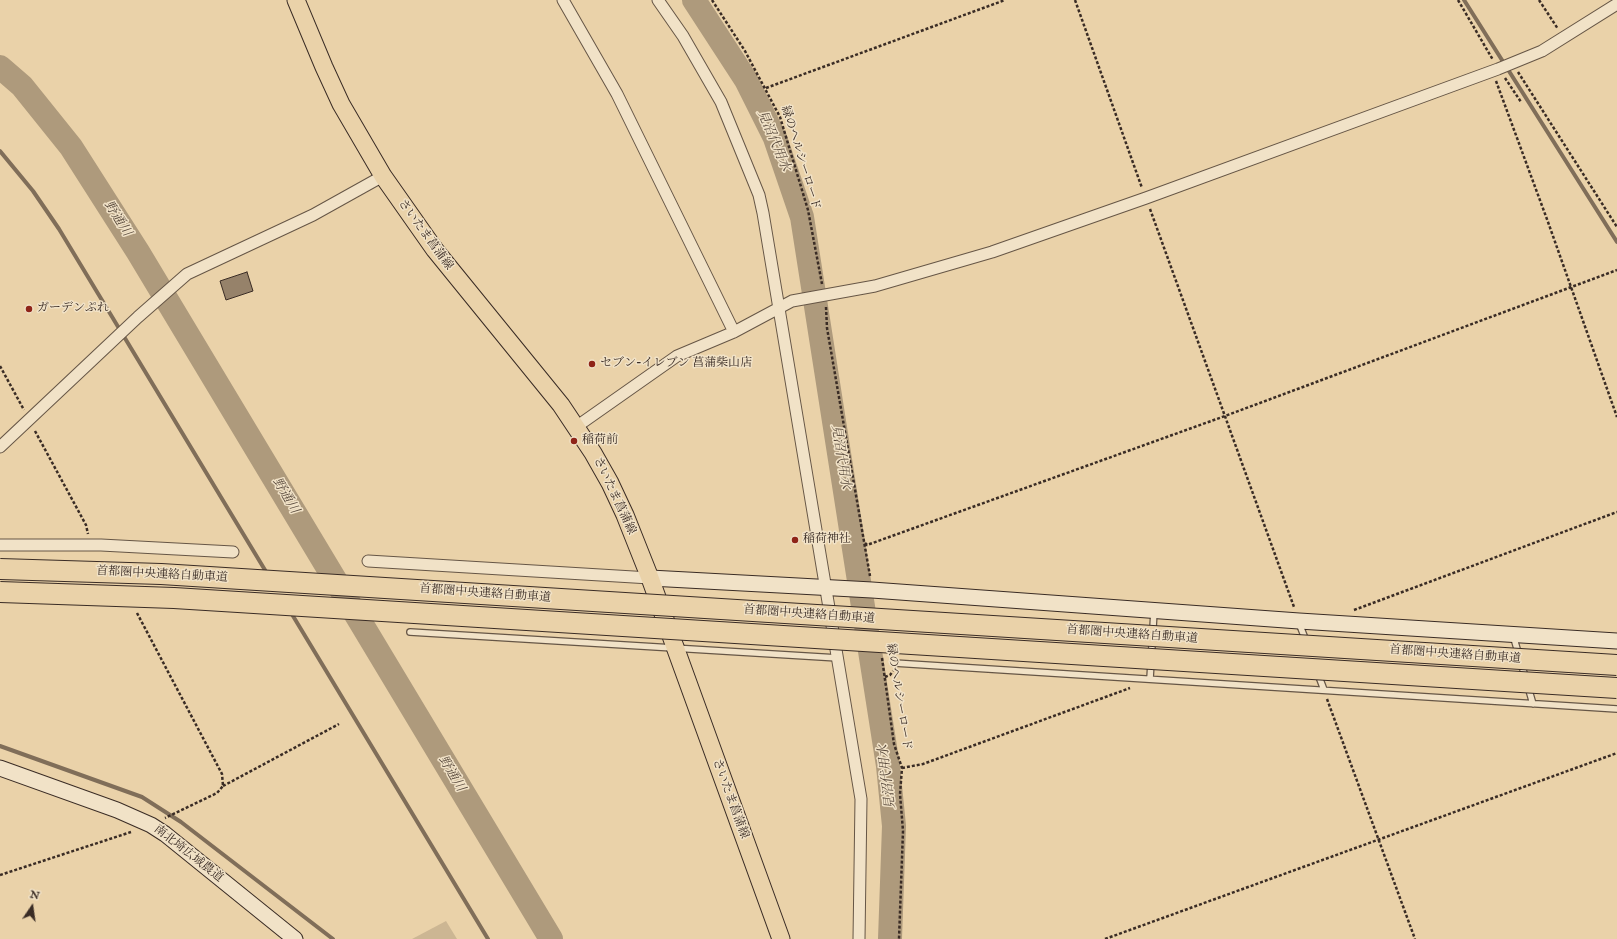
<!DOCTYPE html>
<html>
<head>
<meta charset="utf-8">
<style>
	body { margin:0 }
	#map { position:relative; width:1617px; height:939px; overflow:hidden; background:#ead2a9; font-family:"IM FELL English",serif }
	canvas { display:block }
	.north { position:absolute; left:12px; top:887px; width:40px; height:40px; -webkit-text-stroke:3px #f1e2c7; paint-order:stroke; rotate:13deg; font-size:11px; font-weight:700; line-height:16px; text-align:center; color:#3a2c25 }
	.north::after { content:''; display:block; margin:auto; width:14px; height:18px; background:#3a2c25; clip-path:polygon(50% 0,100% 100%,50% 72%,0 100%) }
</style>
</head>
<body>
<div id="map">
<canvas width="1617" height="939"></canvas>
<div class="north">N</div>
</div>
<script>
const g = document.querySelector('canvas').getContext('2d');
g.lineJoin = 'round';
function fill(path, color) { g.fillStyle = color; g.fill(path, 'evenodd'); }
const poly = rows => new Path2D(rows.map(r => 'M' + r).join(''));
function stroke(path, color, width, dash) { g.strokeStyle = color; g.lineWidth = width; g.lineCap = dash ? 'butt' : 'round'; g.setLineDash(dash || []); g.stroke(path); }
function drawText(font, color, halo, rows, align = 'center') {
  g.font = font + ' "IM FELL English","Noto Serif JP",serif'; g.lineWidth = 3; g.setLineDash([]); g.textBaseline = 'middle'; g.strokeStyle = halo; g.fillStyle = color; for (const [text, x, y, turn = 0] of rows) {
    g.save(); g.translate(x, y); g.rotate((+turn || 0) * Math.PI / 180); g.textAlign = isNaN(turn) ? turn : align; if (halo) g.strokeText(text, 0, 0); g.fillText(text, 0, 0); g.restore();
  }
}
fill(poly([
	[446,921,457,939,412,939]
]), '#ccb693');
stroke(poly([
	[1464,0,1617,242],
	[0,151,33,191,59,229,268,575],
	[290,611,488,939],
	[0,746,142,797,181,822,333,939]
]), '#806e59', 4);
stroke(poly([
	[694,0,746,80,775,138,802,217,888,766,894,826,890,939],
	[0,67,22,86,71,147,138,252,551,939]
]), '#ae9a7c', 24);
const building = poly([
	[247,272,253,291,226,300,220,281,247,272]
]);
fill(building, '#96826a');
stroke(building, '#3a2c25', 1);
const lane = poly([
	[1299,623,1306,641],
	[410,632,838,658],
	[1513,635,1533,704],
	[894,663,1617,709],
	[1318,674,1324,690],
	[1150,679,1154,611]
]);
const street = poly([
	[563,0,617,94,734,332],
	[658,0,683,36,721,102,759,195,763,213,861,799,859,939],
	[576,427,677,356,734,332,792,301,875,286,992,252,1146,198,1498,69,1542,51,1617,4],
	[0,447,138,317,187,274,313,215,383,176],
	[0,545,101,545,233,552],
	[368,561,650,578]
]);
const secondary = poly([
	[650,578,872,590,1299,621,1617,641],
	[0,768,117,810,151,825,165,834,295,939]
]);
const primary = poly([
	[296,0,324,67,341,104,383,176,435,250,561,405,593,453,610,483,625,515,650,578,781,939]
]);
stroke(lane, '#665646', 8);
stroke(street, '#665646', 13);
stroke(secondary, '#3a2c25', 17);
stroke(primary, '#3a2c25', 19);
stroke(poly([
	[712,0,745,51,780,117,808,210,822,284],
	[1075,0,1142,188],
	[1458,0,1493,60],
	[1539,0,1558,29],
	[1518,72,1617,227],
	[1505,78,1521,102],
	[1496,81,1548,222,1617,417],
	[766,88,1005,0],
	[1150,209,1294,607],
	[826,307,827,328,870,576],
	[0,366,24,410],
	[35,431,86,525,88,534],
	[865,543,867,545,1225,416,1617,270],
	[1354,610,1617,512],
	[137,613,222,774,223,786,217,793,165,818],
	[882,658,894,744,902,768,900,794,903,831,899,939],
	[885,677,890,675,893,671],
	[1327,699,1415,939],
	[902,768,923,764,1130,688],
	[223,786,339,724],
	[0,875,131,832],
	[1105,939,1617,753]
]), '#3a2c25', 2.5, [3, 2]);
stroke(lane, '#f1e2c7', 5.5);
stroke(street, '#f1e2c7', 11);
stroke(secondary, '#f1e2c7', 15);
stroke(primary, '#ead2a9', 17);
const highwayBridge = poly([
	[0,569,161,574,1617,665],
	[0,592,174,598,1617,688]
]);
stroke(highwayBridge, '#3a2c25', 22, []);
stroke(highwayBridge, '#ead2a9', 20);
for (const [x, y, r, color] of [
	[29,309,4,"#8f2418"],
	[592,364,4,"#8f2418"],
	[574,441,4,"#8f2418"],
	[795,540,4,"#8f2418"]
]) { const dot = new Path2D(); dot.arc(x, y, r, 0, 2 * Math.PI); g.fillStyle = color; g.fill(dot); stroke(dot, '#f1e2c7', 1.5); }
drawText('12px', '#3a2c25', '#f1e2c7', [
	["緑のヘルシーロード",800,158,73],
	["さいたま菖蒲線",425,235,54],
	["さいたま菖蒲線",614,496,65],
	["首都圏中央連絡自動車道",162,575,3],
	["首都圏中央連絡自動車道",485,594,4],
	["首都圏中央連絡自動車道",809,615,4],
	["首都圏中央連絡自動車道",1132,635,4],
	["首都圏中央連絡自動車道",1455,655,4],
	["緑のヘルシーロード",898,697,81],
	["さいたま菖蒲線",730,799,70],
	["南北埼広域農道",188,854,38]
]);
drawText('12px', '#3a2c25', '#f1e2c7', [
	["ガーデンぷれ",37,309],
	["セブン-イレブン 菖蒲柴山店",600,364],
	["稲荷前",582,441],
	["稲荷神社",803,540]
], 'left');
drawText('italic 13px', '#57483b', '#f1e2c7', [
	["見沼代用水",773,141,67],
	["野通川",117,219,57],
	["見沼代用水",840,457,81],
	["野通川",285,496,59],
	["野通川",451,774,59],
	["見沼代用水",888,777,-97]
]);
</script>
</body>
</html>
